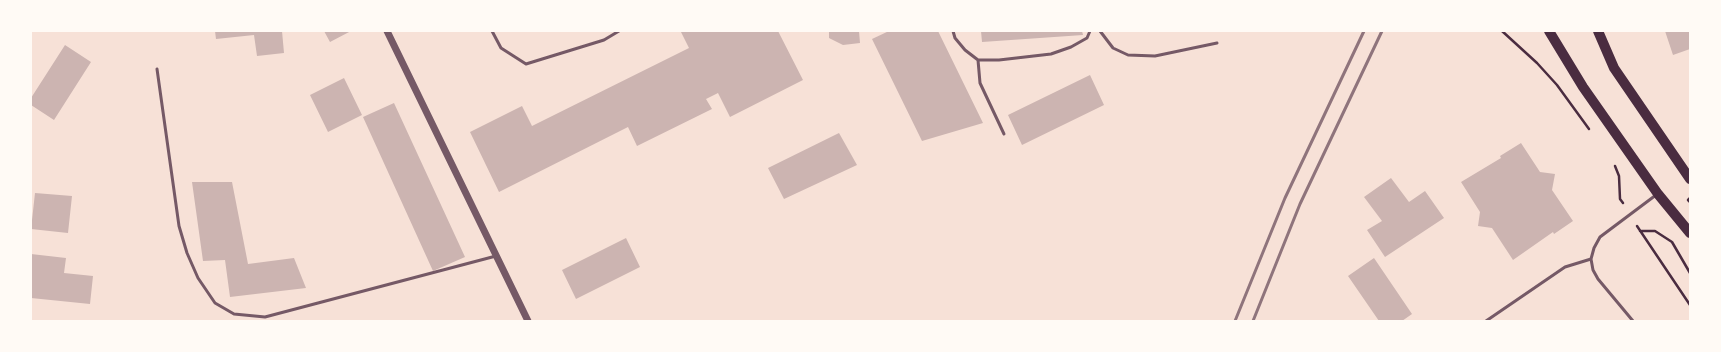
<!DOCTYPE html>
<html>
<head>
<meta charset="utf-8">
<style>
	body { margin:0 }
	#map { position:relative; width:1721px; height:352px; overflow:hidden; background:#f7e1d7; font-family:Cabin,sans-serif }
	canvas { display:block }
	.frame { position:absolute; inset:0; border:32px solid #fffaf5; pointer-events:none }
</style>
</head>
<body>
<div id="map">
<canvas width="1721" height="352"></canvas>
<div class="frame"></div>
</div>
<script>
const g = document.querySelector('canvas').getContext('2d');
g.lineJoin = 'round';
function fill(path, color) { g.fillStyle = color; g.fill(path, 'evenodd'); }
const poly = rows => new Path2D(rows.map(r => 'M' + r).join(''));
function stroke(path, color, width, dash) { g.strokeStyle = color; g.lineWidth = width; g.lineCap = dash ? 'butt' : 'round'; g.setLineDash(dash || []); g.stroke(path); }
fill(poly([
	[215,31,282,31,284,53,257,56,254,35,216,39],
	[324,31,351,31,330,42],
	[684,31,778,31,803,80,730,117,718,93,706,99,712,109,637,146,628,127,499,192,470,132,522,106,532,126,689,48,681,32],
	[829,31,859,31,860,43,843,45,829,38],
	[889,31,938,31,983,123,922,141,872,39],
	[981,31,1082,31,1083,35,982,42],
	[1665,31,1690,31,1690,49,1673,55],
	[65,45,91,62,54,120,31,105,31,98],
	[1090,75,1104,105,1022,145,1008,115],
	[344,78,362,115,328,132,310,95],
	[394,103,465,257,433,271,363,117],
	[839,133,857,165,784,199,768,168],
	[1521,143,1540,172,1555,174,1552,190,1573,221,1554,234,1553,232,1513,260,1492,228,1478,226,1480,212,1461,182,1501,158,1500,156],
	[1391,178,1409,202,1425,191,1444,218,1385,257,1367,230,1382,221,1364,197],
	[192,182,232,182,248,264,294,258,306,288,230,297,225,260,203,261],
	[35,193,72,196,68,233,31,229],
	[626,238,640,267,576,299,562,270],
	[31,254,66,258,64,273,93,276,90,304,31,298],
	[1374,258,1412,314,1402,321,1379,321,1348,276]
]), '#ccb4b1');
stroke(poly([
	[1502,31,1537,63,1557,85,1589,129],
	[1615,166,1619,176,1620,199,1623,203],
	[1690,202,1688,200,1690,198],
	[1637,226,1690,305],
	[1640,231,1655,231,1672,242,1690,273]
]), '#4a2c40', 2.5);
stroke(poly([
	[492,31,501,48,526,64,604,40,619,31],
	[953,31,955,38,965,50,978,60,999,60,1051,54,1071,47,1087,38,1090,31],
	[1100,31,1113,48,1128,55,1155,56,1217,43],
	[978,60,980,83,1004,134],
	[157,69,179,226,187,253,198,278,215,303,234,314,265,317,496,256],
	[1486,321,1565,267,1591,259],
	[1633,321,1598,279,1593,270,1591,259,1594,248,1600,237,1656,195]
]), '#755966', 3);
stroke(poly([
	[387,31,528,321]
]), '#755966', 7);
stroke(poly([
	[1549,31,1583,87,1658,194,1690,233],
	[1598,31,1614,68,1690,179]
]), '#4a2c40', 10);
stroke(poly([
	[1235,321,1285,198,1364,31],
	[1253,321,1300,204,1382,31]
]), '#8f747c', 3);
</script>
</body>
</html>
